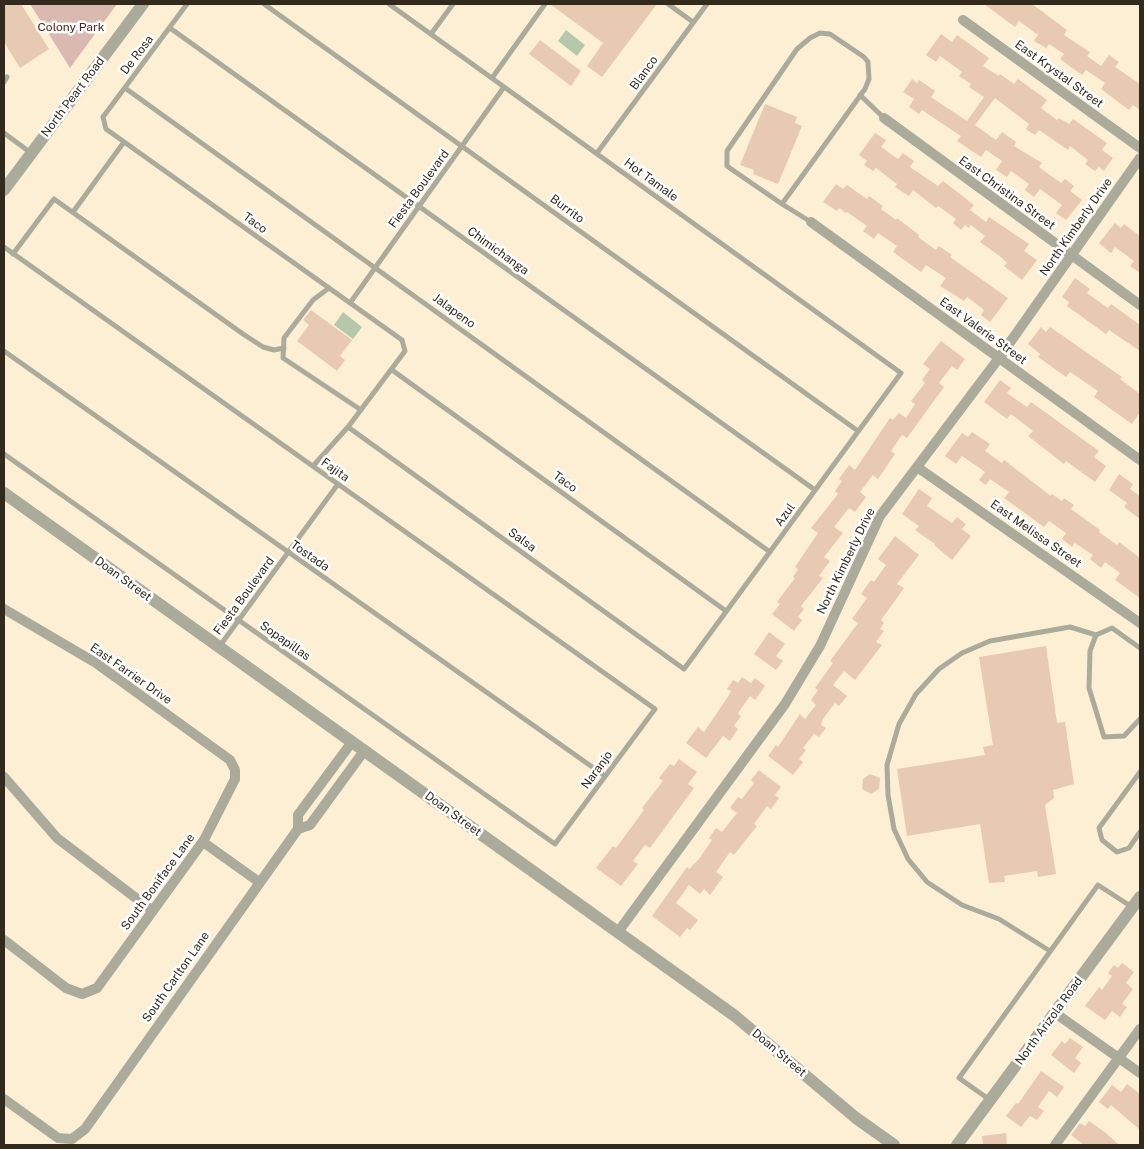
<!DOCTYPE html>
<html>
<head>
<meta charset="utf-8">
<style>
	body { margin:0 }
	#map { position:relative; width:1144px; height:1149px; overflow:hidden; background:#fdefd4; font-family:"Public Sans",sans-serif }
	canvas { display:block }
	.frame { position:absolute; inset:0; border:5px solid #312a1d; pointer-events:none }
</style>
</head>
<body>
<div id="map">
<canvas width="1144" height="1149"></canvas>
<div class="frame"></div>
</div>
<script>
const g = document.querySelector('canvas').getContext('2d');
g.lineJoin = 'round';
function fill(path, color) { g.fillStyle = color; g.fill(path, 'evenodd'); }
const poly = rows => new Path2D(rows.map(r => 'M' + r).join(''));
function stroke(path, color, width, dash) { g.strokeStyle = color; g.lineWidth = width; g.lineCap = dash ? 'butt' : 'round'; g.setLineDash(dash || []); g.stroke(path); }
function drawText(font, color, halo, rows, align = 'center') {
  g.font = font + ' "Public Sans",sans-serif'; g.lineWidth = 5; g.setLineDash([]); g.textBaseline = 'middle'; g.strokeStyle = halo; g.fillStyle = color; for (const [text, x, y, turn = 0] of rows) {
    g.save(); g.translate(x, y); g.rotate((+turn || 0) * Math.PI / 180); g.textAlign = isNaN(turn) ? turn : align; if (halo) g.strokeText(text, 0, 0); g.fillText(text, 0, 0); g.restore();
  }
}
fill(poly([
	[30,4,117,4,70,68]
]), '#dab9b1');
fill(poly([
	[566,30,585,45,577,56,558,41],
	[343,312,362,327,353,339,334,325]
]), '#b6c8ab');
fill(poly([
	[4,4,21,4,49,49,20,68,4,42],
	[550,4,657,4,602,77,587,66,603,43],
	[984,4,1032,4,1067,30,1064,35,1090,52,1087,56,1101,66,1109,55,1119,62,1115,67,1140,84,1140,110,1133,105,1129,110,1101,89,1105,83,1086,70,1082,75,1060,59,1064,54,1049,44,1046,48,1034,41,1038,35,1019,21,1015,27],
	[941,34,952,42,957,35,989,58,983,66,999,76,1000,74,1014,84,1018,79,1047,100,1041,108,1057,120,1059,118,1069,124,1073,119,1107,143,1102,150,1113,158,1104,171,1099,167,1095,171,1085,164,1088,160,1070,146,1068,150,1039,130,1035,135,1026,129,1029,124,995,98,975,125,996,140,1002,132,1016,142,1014,146,1042,163,1039,167,1061,183,1065,179,1074,186,1070,191,1082,200,1066,220,1056,213,1062,205,1040,189,1034,197,1025,190,1029,184,1011,171,1007,177,996,170,1002,161,986,150,981,157,957,141,961,136,922,110,919,114,909,107,914,99,903,92,912,79,917,83,919,80,935,91,931,97,967,121,984,97,969,87,971,84,959,76,962,72,940,56,936,62,926,55],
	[540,40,581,71,571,86,529,54],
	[765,104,797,117,795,123,802,126,778,184,753,174,754,170,740,165],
	[875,133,886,140,881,147,898,159,903,153,914,161,910,167,938,186,943,181,974,205,970,210,986,222,989,217,1029,244,1024,251,1037,260,1022,280,1004,266,1007,263,1001,257,980,242,985,236,971,225,969,228,965,225,961,230,953,223,956,219,938,206,936,208,913,190,909,196,895,187,897,184,876,168,873,171,864,165,867,161,859,155],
	[836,184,843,189,847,185,867,199,869,196,883,206,881,209,896,220,897,218,919,235,918,237,936,250,939,246,952,255,950,257,1008,298,990,322,981,315,984,310,967,297,964,301,940,286,946,278,926,265,921,272,893,252,897,246,878,233,874,239,863,231,867,226,847,212,846,213,839,208,837,211,823,202],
	[1115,223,1121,228,1124,224,1140,236,1140,273,1130,266,1134,261,1115,247,1111,253,1099,243],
	[1075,278,1090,289,1087,293,1108,308,1111,304,1140,325,1140,351,1109,330,1106,334,1067,306,1069,302,1062,297],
	[311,310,352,340,340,356,345,360,337,371,297,341,309,325,303,320],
	[1041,327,1046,332,1050,327,1122,377,1120,379,1140,394,1140,412,1132,424,1094,397,1098,391,1070,372,1066,377,1038,357,1040,354,1028,344],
	[941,341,965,359,957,370,952,366,939,383,944,387,907,438,902,435,891,451,895,454,878,479,873,475,860,492,866,497,855,512,849,508,834,527,843,533,824,557,830,561,819,576,823,578,801,606,804,609,798,617,802,620,794,631,772,614,780,604,777,602,795,578,793,577,798,569,795,567,818,533,811,528,838,494,835,491,842,481,839,479,849,465,855,470,890,418,893,420,899,413,906,418,915,404,911,401,925,383,922,380,930,369,923,364],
	[1000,380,1011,388,1007,393,1027,407,1031,402,1099,451,1094,457,1106,466,1095,482,1066,461,1064,464,1028,436,1033,431,1011,414,1007,419,984,402],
	[972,432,990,444,985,451,1002,463,1004,460,1051,496,1052,494,1062,501,1064,498,1074,505,1071,509,1100,530,1099,532,1117,545,1119,542,1140,558,1140,598,1115,580,1120,573,1105,562,1101,568,1090,559,1093,555,1075,543,1072,547,1062,539,1066,533,1049,521,1044,527,1004,498,1009,492,990,479,986,485,979,480,985,472,981,469,962,456,956,464,945,456,962,433,968,437],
	[1119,474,1133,484,1130,489,1140,496,1140,519,1124,507,1127,503,1109,490],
	[919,489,932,498,927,506,952,523,957,517,966,524,962,529,971,536,952,560,934,545,935,544,915,530,919,526,902,514],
	[895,536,919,555,897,584,904,588,881,620,884,623,880,629,884,631,876,642,882,645,855,680,844,671,833,685,847,696,839,706,835,703,823,719,821,725,826,728,819,737,814,734,803,748,806,750,799,759,803,762,793,775,768,756,776,745,778,747,800,714,805,719,816,705,811,700,818,690,815,688,833,663,830,661,858,623,852,619,867,598,861,594,871,580,874,582,886,565,878,559],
	[769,632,785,644,776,656,783,661,776,670,754,654],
	[1046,646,1057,723,1065,722,1074,784,1053,790,1054,798,1045,805,1056,874,1038,877,1037,871,1004,876,1005,882,989,883,980,824,907,836,897,769,985,755,983,747,993,745,979,657],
	[742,677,751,683,755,678,765,686,755,700,750,696,738,713,741,716,734,726,738,729,730,741,723,736,706,758,686,743,698,727,704,732,727,698,731,691,727,689,733,680,738,683],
	[679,759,697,772,688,784,694,788,650,848,645,845,633,861,638,864,621,886,596,868,613,846,616,848,644,810,642,808,663,781,659,778,670,764,674,766],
	[759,770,781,787,775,795,779,798,771,809,767,806,754,824,757,826,734,855,730,852,716,872,723,877,710,895,704,889,700,894,689,885,676,903,698,920,690,930,687,928,680,937,652,916,687,867,689,869,699,859,712,840,709,838,716,828,722,832,737,813,730,808,738,797,742,799,754,783,751,780],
	[870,774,880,778,879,789,871,794,862,789,863,779],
	[1122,963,1134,972,1126,983,1133,989,1122,1004,1127,1007,1120,1017,1112,1011,1105,1020,1085,1006,1099,987,1102,990,1112,976,1108,973,1114,965,1118,968],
	[1070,1038,1083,1047,1075,1058,1081,1063,1074,1073,1051,1055,1062,1041,1065,1044],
	[1041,1071,1064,1087,1057,1097,1049,1091,1038,1107,1044,1111,1037,1120,1030,1116,1021,1127,1006,1116,1016,1103,1018,1104],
	[1127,1084,1140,1094,1140,1130,1111,1105,1108,1109,1099,1102,1112,1085,1121,1092],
	[1089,1121,1106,1133,1119,1145,1084,1145,1071,1135,1080,1123,1085,1126],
	[1006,1133,1007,1145,983,1145,982,1136]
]), '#e8c9b1');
stroke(poly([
	[187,4,103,117,106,129,402,340,405,351,348,427,313,466],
	[264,4,858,431],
	[668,4,693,22],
	[170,28,815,490],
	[431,34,453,4],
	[492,78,545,4],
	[4,82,7,77],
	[125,88,770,552],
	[860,95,884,118],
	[4,133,31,153],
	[597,153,707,4],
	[782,204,865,89,869,79,868,62,864,57,830,34,820,33,810,38,797,49,727,151,727,166,734,171,782,204,811,222],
	[73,212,124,142],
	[4,247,655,709,555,844,4,454],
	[13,254,54,199,243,334,263,347,274,350,284,348],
	[329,288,313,300,284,338,283,358,361,410],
	[350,303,504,87],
	[4,351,605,776],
	[392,370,726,611],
	[348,427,684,669,901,373,389,4],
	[219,647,338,484],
	[1140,648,1112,628,1096,635,1090,651,1089,688,1104,737,1124,736,1140,719],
	[1140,772,1099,828,1102,840,1117,852,1129,848,1140,832],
	[1050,951,999,919,962,905,927,882,908,859,894,829,888,795,887,765,899,724,916,694,939,669,962,653,990,641,1070,627,1096,635],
	[990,1100,959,1078,1098,885,1132,907]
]), '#abab9c', 5);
stroke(poly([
	[963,20,1140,148],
	[884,118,1140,305],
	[811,222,1140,460],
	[917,467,1140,623],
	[4,609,96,663,230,760,235,770,235,779,204,840,97,988,82,994,66,988,4,940],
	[4,777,57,838,153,911],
	[298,829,310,825,364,751],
	[203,842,259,882],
	[618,932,785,704,820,646,880,516,999,358,1140,158],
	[1055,1013,1140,1073],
	[4,1099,58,1138,72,1139,85,1129,298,829,298,815,352,742],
	[1055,1145,1140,1029]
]), '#abab9c', 10);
stroke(poly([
	[4,190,143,4],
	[4,493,735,1016,856,1118,894,1145],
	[957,1145,1140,897]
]), '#abab9c', 12);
drawText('12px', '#532319', '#fff', [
	["Colony Park",71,27]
]);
drawText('12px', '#312a1d', '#fff', [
	["De Rosa",137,55,-53],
	["Blanco",644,73,-54],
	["East Krystal Street",1059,74,36],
	["North Peart Road",73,97,-53],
	["Hot Tamale",651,180,36],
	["Fiesta Boulevard",419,189,-54],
	["East Christina Street",1007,193,36],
	["Burrito",567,209,36],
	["Taco",255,223,36],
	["North Kimberly Drive",1076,227,-55],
	["Chimichanga",498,251,36],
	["Jalapeno",454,311,36],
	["East Valerie Street",983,331,36],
	["Fajita",335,470,35],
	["Taco",565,482,36],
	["Azul",785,515,-54],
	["East Melissa Street",1036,534,35],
	["Salsa",522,540,36],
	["Tostada",310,556,35],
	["North Kimberly Drive",846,561,-64],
	["Doan Street",123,579,36],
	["Fiesta Boulevard",244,596,-54],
	["Sopapillas",285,641,35],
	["East Farrier Drive",131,674,35],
	["Naranjo",597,770,-54],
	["Doan Street",453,814,36],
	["South Boniface Lane",158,882,-54],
	["South Carlton Lane",176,977,-55],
	["North Arizola Road",1049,1021,-54],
	["Doan Street",779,1053,40]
]);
</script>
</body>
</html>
